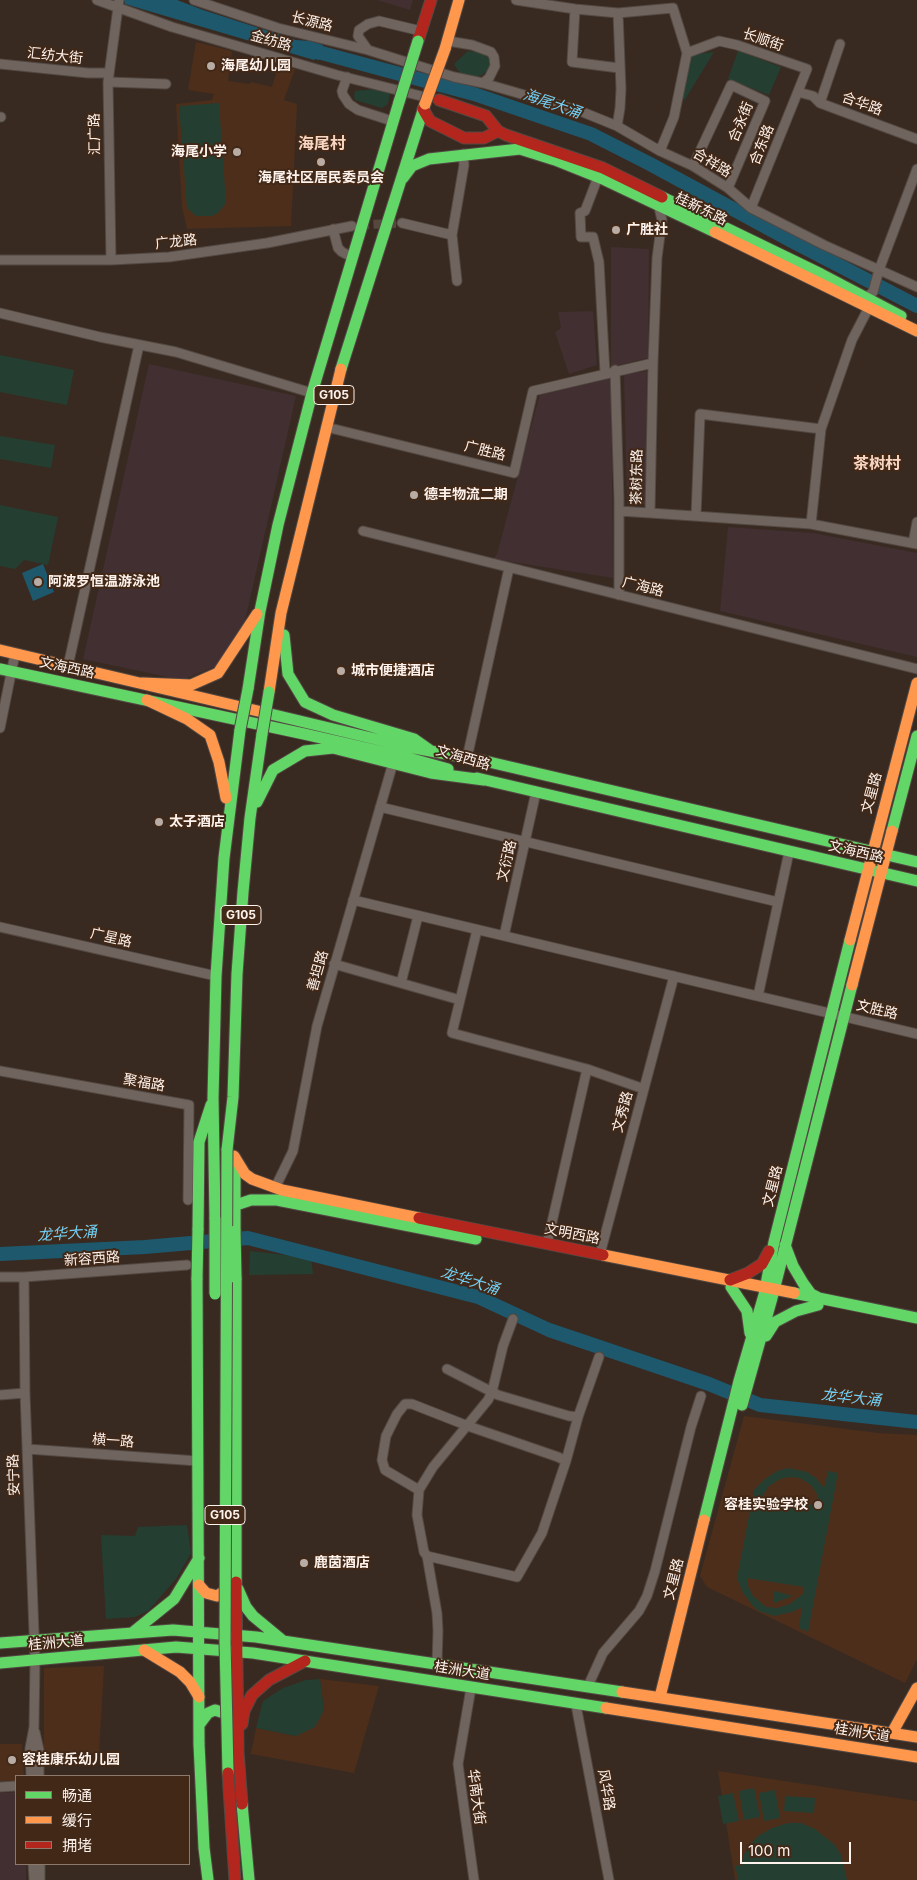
<!DOCTYPE html>
<html>
<head>
<meta charset="utf-8">
<style>
	body { margin:0 }
	#map { position:relative; width:917px; height:1880px; overflow:hidden; background:#382a21; font-family:Inter,"Noto Sans SC",sans-serif }
	canvas { display:block }
	.legend { position:absolute; left:15px; top:1775px; width:175px; height:90px; box-sizing:border-box; background:#422817; border:1px solid #8d796c; margin:0; padding:6px 9px; list-style:none; font-size:15px; color:#fdf2ec }
	.legend li { display:flex; align-items:center; gap:10px; height:25px }
	.legend b { width:25px; border:1px solid #8d796c }
	.scale { position:absolute; left:740px; top:1842px; width:111px; height:22px; box-sizing:border-box; border:2px solid #fdf2ec; border-top:0; padding-left:6px; font-size:15px; line-height:18px; white-space:nowrap; color:#fdf2ec; -webkit-text-stroke:4px #422817; paint-order:stroke }
</style>
</head>
<body>
<div id="map">
<canvas width="917" height="1880"></canvas>
<ul class="legend">
<li><b style="height:6px;background:#63d668"></b>畅通</li>
<li><b style="height:6px;background:#ff974d"></b>缓行</li>
<li><b style="height:6px;background:#b3261e"></b>拥堵</li>
</ul>
<div class="scale">100 m</div>
</div>
<script>
const g = document.querySelector('canvas').getContext('2d');
g.lineJoin = 'round';
function fill(path, color) { g.fillStyle = color; g.fill(path, 'evenodd'); }
const poly = rows => new Path2D(rows.map(r => 'M' + r).join(''));
function stroke(path, color, width, dash) { g.strokeStyle = color; g.lineWidth = width; g.lineCap = dash ? 'butt' : 'round'; g.setLineDash(dash || []); g.stroke(path); }
function drawText(font, color, halo, rows, align = 'center') {
  g.font = font + ' Inter,"Noto Sans SC",sans-serif'; g.lineWidth = 4; g.setLineDash([]); g.textBaseline = 'middle'; g.strokeStyle = halo; g.fillStyle = color; for (const [text, x, y, turn = 0] of rows) {
    g.save(); g.translate(x, y); g.rotate((+turn || 0) * Math.PI / 180); g.textAlign = isNaN(turn) ? turn : align; if (halo) g.strokeText(text, 0, 0); g.fillText(text, 0, 0); g.restore();
  }
}
fill(poly([
	[196,42,232,51,228,81,250,84,251,82,272,87,279,64,295,69,284,100,297,104,291,226,187,229,182,207,176,104,212,100,214,94,188,90],
	[744,1416,878,1433,917,1435,917,1659,905,1683,707,1587,700,1576],
	[104,1666,99,1754,44,1752,44,1668],
	[320,1679,379,1686,354,1773,251,1754,256,1728,296,1736,324,1710],
	[0,1744,22,1744,24,1776,16,1776,16,1781,0,1781],
	[718,1771,917,1801,917,1880,735,1880]
]), '#4d2e1b');
fill(poly([
	[377,0,413,0,410,10],
	[611,247,649,249,648,358,611,367],
	[593,311,597,365,569,374,555,332,561,328,558,312],
	[149,364,296,396,240,643,219,665,182,680,83,659],
	[647,371,646,504,627,504,624,374],
	[611,377,613,578,493,559,497,554,540,394],
	[728,527,813,533,917,553,917,657,720,611],
	[16,1792,16,1864,26,1864,26,1880,0,1880,0,1793]
]), '#422f31');
fill(poly([
	[468,51,481,53,490,59,490,68,482,75,471,78,461,75,454,64],
	[738,51,781,67,769,95,728,79],
	[714,52,684,101,681,87,687,75,688,55],
	[376,89,390,91,388,104,382,108,355,100,354,96,355,91],
	[219,103,226,203,219,212,212,216,196,216,187,208,179,106],
	[0,355,74,370,67,405,0,392],
	[0,436,55,445,51,468,0,459],
	[0,505,58,517,48,565,24,560,15,569,0,566],
	[250,1251,311,1258,313,1274,249,1275],
	[788,1468,807,1472,816,1478,824,1488,828,1471,838,1473,808,1632,799,1628,802,1607,792,1612,774,1616,759,1611,753,1606,743,1593,737,1578,754,1490,765,1479,777,1471],
	[789,1477,800,1478,811,1485,817,1494,820,1506,762,1497,769,1486,780,1479],
	[747,1578,804,1587,803,1594,790,1604,777,1608,766,1607,753,1596,748,1586],
	[187,1525,191,1553,176,1579,148,1611,135,1617,106,1619,101,1535,135,1536,138,1527],
	[774,1591,793,1596,774,1603],
	[320,1679,324,1710,315,1727,296,1736,256,1728,263,1701,283,1688,306,1680],
	[754,1788,760,1817,744,1820,739,1791],
	[775,1790,780,1818,764,1821,759,1793],
	[733,1793,739,1821,723,1824,718,1796],
	[785,1796,815,1798,814,1813,784,1811],
	[788,1823,801,1823,815,1829,835,1845,841,1855,847,1880,738,1880,735,1865,742,1866,743,1856,749,1846,758,1836,772,1828]
]), '#243f31');
fill(poly([
	[124,0,177,0,203,10,296,40,310,41,323,45,319,60,315,59,314,60,125,4],
	[43,564,54,592,33,601,22,573]
]), '#1d586d');
stroke(poly([
	[303,48,474,94,591,134,650,164,790,240,917,306],
	[0,1254,145,1247,248,1238,478,1297,549,1330,709,1384,760,1405,917,1422]
]), '#1d586d', 14);
stroke(poly([
	[360,225,402,223]
]), '#56483f', 9, [9, 4.5]);
const street = poly([
	[97,0,172,27,337,75,429,98],
	[194,0,278,28,368,50,454,77,483,83,580,111,617,126,660,151,693,166,728,188,751,208,824,245,917,287],
	[516,0,575,9,618,13,621,89,620,108,617,126],
	[575,9,572,62,619,68],
	[618,13,673,8,687,53,674,117,660,151],
	[448,41,472,45,491,52,494,57,495,66,489,78,483,83],
	[368,50,358,36,359,30,368,24,379,21,421,31],
	[687,53,719,41,737,45,807,69,751,208],
	[0,64,88,73,108,73],
	[347,77,342,91,343,95,349,104,358,110,392,121],
	[108,82,166,84],
	[798,92,813,96,820,103,917,139],
	[820,103,840,44],
	[0,117,1,117],
	[693,166,731,85,765,101,728,188],
	[598,177,585,211,580,213,581,237,593,237,599,262,605,373],
	[658,204,662,220,657,258,653,363,650,513,811,524,917,544],
	[402,223,452,235],
	[333,229,338,248,342,252,352,257],
	[0,260,111,260,169,257,267,243,352,226],
	[111,260,108,82,119,0],
	[457,281,452,235,464,165,463,154],
	[867,297,873,292,879,270,917,169],
	[0,313,100,337,176,352,312,393],
	[615,370,619,500,619,595],
	[326,427,514,473,533,391,653,363],
	[619,511,650,513],
	[696,516,700,414,821,429],
	[811,524,821,429,852,340,868,309],
	[363,531,917,669],
	[913,543,917,522],
	[68,666,139,345],
	[0,728,15,654],
	[467,758,509,568],
	[380,807,778,902],
	[353,900,917,1034],
	[0,927,216,976],
	[477,930,452,1033,587,1069,644,1089],
	[504,936,536,792],
	[334,964,460,1000],
	[401,983,418,916],
	[758,996,789,852],
	[0,1071,189,1105,188,1200],
	[275,1188,293,1151,317,1026,393,763],
	[547,1244,587,1069],
	[600,1254,674,976],
	[0,1277,24,1277,187,1265],
	[24,1277,25,1393,35,1660,34,1727,30,1748,31,1776],
	[447,1369,498,1395,569,1416,578,1417],
	[0,1395,25,1393],
	[27,1449,198,1461],
	[419,1490,385,1470,382,1460,386,1436,397,1414,405,1404,412,1404,468,1426,558,1457,566,1461],
	[427,1556,517,1577,542,1533,566,1461,578,1417,599,1357],
	[437,1663,438,1631,437,1613,427,1556,424,1552,417,1515,419,1490,433,1467,488,1400,492,1392,503,1346,513,1319],
	[588,1686,603,1653,639,1611,647,1596,655,1571,691,1427,701,1396],
	[471,1688,458,1764,474,1880],
	[576,1705,609,1880],
	[35,1732,39,1750,39,1776],
	[0,1787,16,1786],
	[33,1864,34,1880],
	[40,1864,40,1880]
]);
const fast = poly([
	[403,178,412,166,429,159,520,149,555,160,605,180,715,232],
	[662,197,821,274,901,316],
	[341,369,425,104],
	[284,635,288,674,305,702,333,715,414,739,431,751],
	[0,669,304,734,405,757,448,769],
	[248,689,260,611,278,525,312,393,399,102],
	[262,712,409,747,489,762,917,862],
	[477,778,917,881],
	[257,802,273,770,305,751,333,748,431,773,484,780],
	[892,831,917,736],
	[227,1150,233,1097,237,974,243,892,250,818,262,734],
	[235,1167,235,1231],
	[236,1205,251,1200,277,1200,476,1239],
	[215,1219,213,1098,216,976,224,858,240,730],
	[198,1230,199,1142,211,1105],
	[785,1245,793,1266,803,1283,811,1294,817,1297],
	[197,1278,199,1744,204,1848,208,1880],
	[236,1278,236,1582],
	[731,1287,747,1311,750,1333],
	[794,1293,917,1318],
	[766,1336,775,1322,796,1311,818,1305],
	[742,1405,772,1298,852,985],
	[704,1520,739,1381,764,1295,774,1242,850,940],
	[238,1589,246,1607,253,1616,282,1640],
	[132,1633,174,1599,199,1558],
	[0,1643,173,1630,256,1637,622,1692],
	[0,1663,176,1647,253,1653,606,1708],
	[199,1725,208,1713,215,1710,233,1716],
	[242,1804,249,1880]
]);
const slow = poly([
	[445,49,459,0],
	[715,232,917,331],
	[0,650,262,712],
	[142,683,191,685,218,673,257,614],
	[269,692,281,613,341,369],
	[147,700,187,719,210,735,219,762,226,798],
	[850,940,917,683],
	[852,985,892,831],
	[234,1156,245,1174,252,1179,282,1190,419,1218],
	[603,1255,794,1293],
	[199,1585,206,1593,217,1596,232,1586],
	[144,1650,180,1672,190,1682,199,1697],
	[622,1692,917,1737],
	[660,1697,704,1520],
	[606,1708,917,1757],
	[892,1733,917,1688]
]);
const jam = poly([
	[418,41,431,0],
	[439,100,486,116,498,131,506,135,603,168,662,197],
	[423,109,430,121,464,138,484,138,498,131],
	[419,1218,603,1255],
	[730,1280,748,1273,762,1264,769,1251],
	[236,1582,238,1752,242,1804],
	[242,1724,244,1711,252,1695,269,1680,305,1661]
]);
stroke(street, '#534842', 11);
stroke(fast, '#534842', 13);
stroke(slow, '#534842', 13);
stroke(jam, '#534842', 13);
stroke(street, '#6f655e', 9);
stroke(fast, '#63d668', 11);
stroke(slow, '#ff974d', 11);
stroke(jam, '#b3261e', 11);
const fastBridge = poly([
	[399,102,418,41],
	[240,730,248,689],
	[262,734,269,692],
	[227,1150,225,1642,228,1773],
	[215,1219,215,1294],
	[235,1231,236,1278],
	[197,1278,198,1230]
]);
const slowBridge = poly([
	[425,104,445,49]
]);
const jamBridge = poly([
	[228,1773,235,1880]
]);
stroke(fastBridge, '#534842', 13, []);
stroke(slowBridge, '#534842', 13, []);
stroke(jamBridge, '#534842', 13, []);
stroke(fastBridge, '#63d668', 11);
stroke(slowBridge, '#ff974d', 11);
stroke(jamBridge, '#b3261e', 11);
for (const [x, y, r, color] of [
	[211,66,5,"#b8aca5"],
	[237,152,5,"#b8aca5"],
	[321,162,5,"#b8aca5"],
	[616,230,5,"#b8aca5"],
	[414,495,5,"#b8aca5"],
	[38,582,5,"#b8aca5"],
	[341,671,5,"#b8aca5"],
	[159,822,5,"#b8aca5"],
	[818,1505,5,"#b8aca5"],
	[304,1563,5,"#b8aca5"],
	[12,1760,5,"#b8aca5"]
]) { const dot = new Path2D(); dot.arc(x, y, r, 0, 2 * Math.PI); g.fillStyle = color; g.fill(dot); stroke(dot, '#422817', 2); }
for (const [x, y, w] of [
	[334,395,40],
	[241,915,40],
	[225,1515,40]
]) { const box = new Path2D(); box.roundRect(x - w / 2, y - 9.5, w, 19, 4); g.fillStyle = '#422817'; g.fill(box); stroke(box, '#fdf2ec', 1); }
drawText('bold 12px', '#fdf2ec', null, [
	["G105",334,395],
	["G105",241,915],
	["G105",225,1515]
]);
drawText('14px', '#fdf2ec', '#422817', [
	["长源路",312,22,14],
	["长顺街",763,40,19],
	["金纺路",271,41,16],
	["汇纺大街",55,56,6],
	["合华路",862,104,20],
	["合永街",741,122,-67],
	["汇广路",95,134,-91],
	["合东路",762,145,-68],
	["合祥路",712,163,31],
	["桂新东路",701,209,26],
	["广龙路",176,242,-6],
	["广胜路",485,451,14],
	["茶树东路",637,477,-89],
	["广海路",643,587,14],
	["文海西路",67,668,12],
	["文海西路",463,758,16],
	["文星路",872,793,-75],
	["文海西路",856,852,13],
	["文衍路",507,861,-77],
	["广星路",111,938,13],
	["善坦路",318,971,-74],
	["文胜路",877,1010,13],
	["聚福路",144,1083,10],
	["文秀路",623,1112,-75],
	["文星路",773,1186,-76],
	["文明西路",572,1234,11],
	["新容西路",92,1259,-4],
	["横一路",113,1441,4],
	["安宁路",14,1475,-92],
	["文星路",674,1579,-76],
	["桂洲大道",56,1643,-5],
	["桂洲大道",462,1671,9],
	["桂洲大道",862,1733,9],
	["风华路",606,1790,80],
	["华南大街",476,1797,82]
]);
drawText('bold 14px', '#fdf2ec', '#422817', [
	["海尾幼儿园",221,66],
	["海尾小学",227,152,"right"],
	["海尾社区居民委员会",321,178,"center"],
	["广胜社",626,230],
	["德丰物流二期",424,495],
	["阿波罗恒温游泳池",48,582],
	["城市便捷酒店",351,671],
	["太子酒店",169,822],
	["容桂实验学校",808,1505,"right"],
	["鹿茵酒店",314,1563],
	["容桂康乐幼儿园",22,1760]
], 'left');
drawText('italic 15px', '#71d0f6', '#422817', [
	["海尾大涌",552,104,19],
	["龙华大涌",67,1234,-4],
	["龙华大涌",470,1281,18],
	["龙华大涌",851,1398,6]
]);
drawText('bold 16px', '#f9d6c2', '#422817', [
	["海尾村",322,144],
	["茶树村",877,464]
]);
</script>
</body>
</html>
